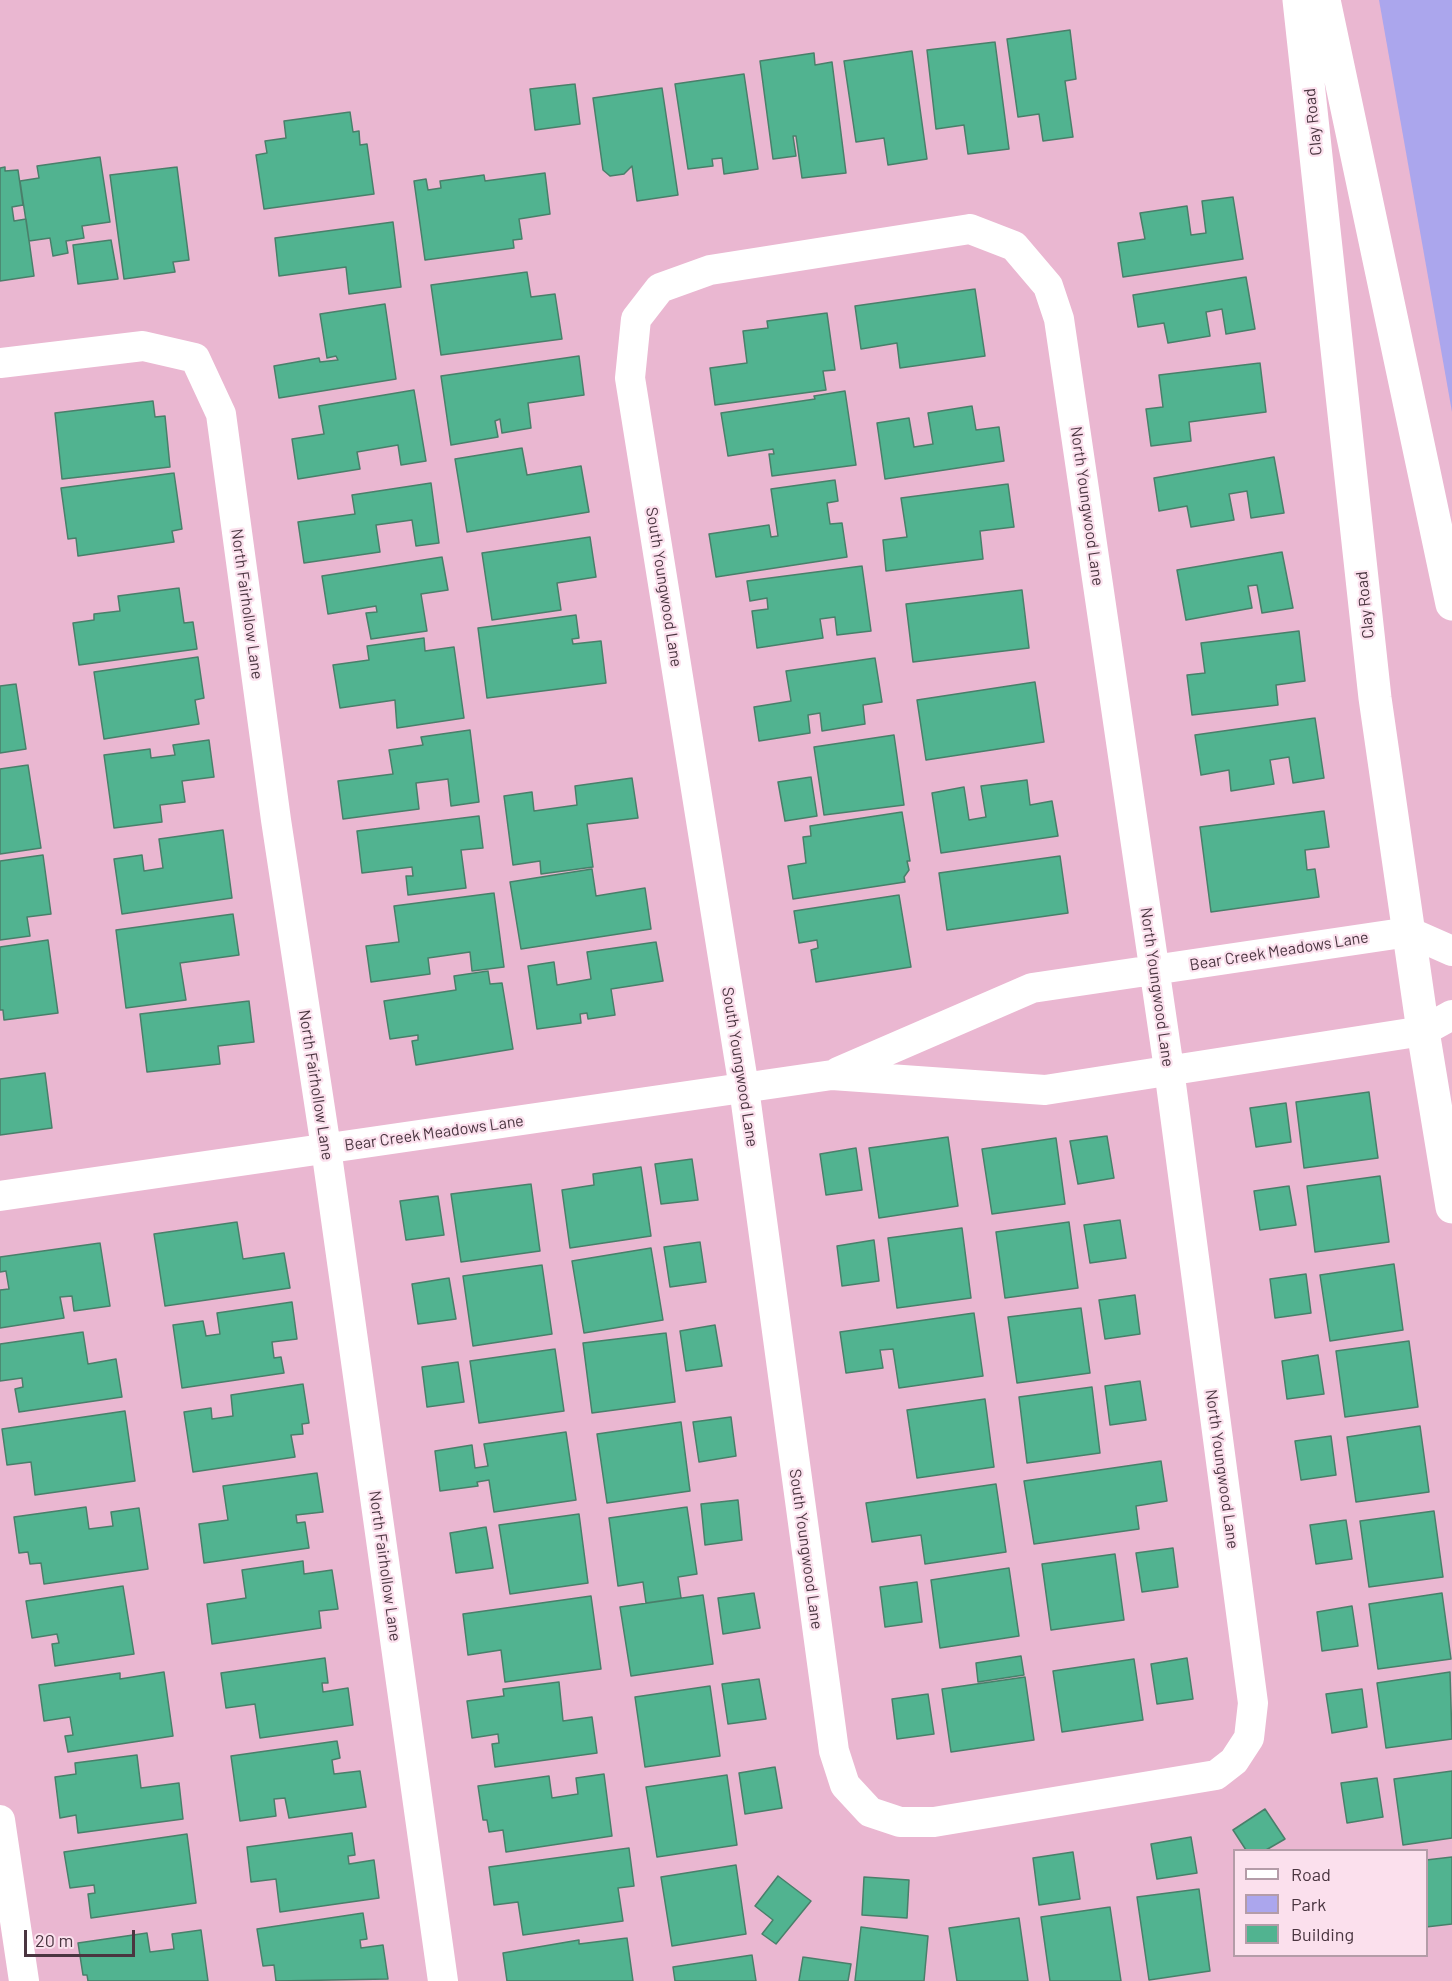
<!DOCTYPE html>
<html>
<head>
<meta charset="utf-8">
<style>
	body { margin:0 }
	#map { position:relative; width:1452px; height:1981px; overflow:hidden; background:#eab7d1; font-family:Barlow,sans-serif }
	canvas { display:block }
	.legend { position:absolute; left:1233px; top:1849px; width:195px; height:108px; box-sizing:border-box; background:#fbe0ed; border:2px solid #b49ca8; margin:0; padding:8px 10px; list-style:none; font-size:18px; color:#4a3540 }
	.legend li { display:flex; align-items:center; gap:12px; height:30px }
	.legend b { width:30px; border:2px solid #b49ca8 }
	.scale { position:absolute; left:24px; top:1930px; width:111px; height:27px; box-sizing:border-box; border:3px solid #4a3540; border-top:0; padding-left:8px; font-size:18px; line-height:21px; white-space:nowrap; color:#4a3540; -webkit-text-stroke:4px #fbe0ed; paint-order:stroke }
</style>
</head>
<body>
<div id="map">
<canvas width="1452" height="1981"></canvas>
<ul class="legend">
<li><b style="height:8px;background:#fff"></b>Road</li>
<li><b style="height:16px;background:#aba6ed"></b>Park</li>
<li><b style="height:16px;background:#51b390"></b>Building</li>
</ul>
<div class="scale">20 m</div>
</div>
<script>
const g = document.querySelector('canvas').getContext('2d');
g.lineJoin = 'round';
function fill(path, color) { g.fillStyle = color; g.fill(path, 'evenodd'); }
const poly = rows => new Path2D(rows.map(r => 'M' + r).join(''));
function stroke(path, color, width, dash) { g.strokeStyle = color; g.lineWidth = width; g.lineCap = dash ? 'butt' : 'round'; g.setLineDash(dash || []); g.stroke(path); }
function drawText(font, color, halo, rows, align = 'center') {
  g.font = font + ' Barlow,sans-serif'; g.lineWidth = 4.5; g.setLineDash([]); g.textBaseline = 'middle'; g.strokeStyle = halo; g.fillStyle = color; for (const [text, x, y, turn = 0] of rows) {
    g.save(); g.translate(x, y); g.rotate((+turn || 0) * Math.PI / 180); g.textAlign = isNaN(turn) ? turn : align; if (halo) g.strokeText(text, 0, 0); g.fillText(text, 0, 0); g.restore();
  }
}
fill(poly([
	[1379,0,1452,0,1452,412]
]), '#aba6ed');
const building = poly([
	[1070,30,1076,79,1065,81,1073,137,1043,141,1039,114,1018,117,1007,39,1070,30],
	[995,42,1009,149,968,154,964,125,936,129,927,50,995,42],
	[912,51,927,159,888,165,884,138,856,142,844,61,912,51],
	[814,53,815,65,832,62,846,173,802,178,796,136,793,136,796,156,773,159,760,61,814,53],
	[744,74,758,169,724,174,722,158,712,159,713,166,688,169,675,84,744,74],
	[575,84,580,124,535,130,530,89,575,84],
	[662,88,678,195,637,201,632,166,624,174,610,176,603,170,593,98,662,88],
	[350,112,353,132,359,131,360,145,367,144,374,194,264,209,256,155,267,153,265,141,286,138,284,121,350,112],
	[100,157,110,222,82,226,84,238,66,241,68,253,53,256,50,238,29,241,20,181,39,178,37,166,100,157],
	[5,167,5,171,18,170,23,205,12,207,14,221,26,219,34,276,0,281,0,168,5,167],
	[177,167,189,260,173,262,175,272,124,279,110,175,177,167],
	[545,173,550,214,519,219,522,239,513,240,514,248,425,260,414,181,426,179,428,190,441,188,440,181,484,175,485,181,545,173],
	[1233,197,1243,259,1123,277,1118,243,1145,239,1140,213,1187,206,1191,235,1206,233,1202,201,1233,197],
	[393,222,401,287,349,294,346,267,279,276,275,238,393,222],
	[111,240,118,279,78,284,73,245,111,240],
	[527,272,531,297,555,294,562,339,441,355,431,285,527,272],
	[1246,277,1255,329,1226,334,1222,309,1206,312,1210,336,1168,343,1164,323,1138,327,1133,295,1246,277],
	[975,289,985,356,900,368,897,343,861,349,855,306,975,289],
	[385,304,396,379,279,398,274,366,319,358,320,362,338,360,336,356,327,358,320,314,385,304],
	[827,313,835,370,823,371,826,390,715,405,710,368,747,363,743,331,768,328,767,321,827,313],
	[579,356,584,395,528,403,531,428,502,433,500,419,495,421,498,437,451,445,441,376,579,356],
	[1260,363,1266,412,1189,422,1191,441,1151,446,1146,409,1163,407,1159,375,1260,363],
	[414,390,426,461,401,465,398,445,357,452,360,469,298,479,292,439,324,434,319,406,414,390],
	[845,391,856,465,772,476,769,454,774,454,773,449,728,456,721,413,815,399,814,396,845,391],
	[153,401,155,417,165,416,170,467,62,479,55,413,153,401],
	[972,406,976,430,999,427,1004,461,885,479,877,423,909,418,914,447,933,444,928,413,972,406],
	[522,448,527,475,581,466,589,512,467,532,455,459,522,448],
	[1274,457,1284,513,1251,518,1247,491,1229,494,1234,520,1191,527,1187,506,1159,511,1154,478,1274,457],
	[174,473,182,529,172,531,174,542,78,556,76,538,68,539,61,488,174,473],
	[835,480,838,501,827,503,830,524,842,523,847,557,716,577,709,534,769,525,771,537,778,536,771,489,835,480],
	[431,483,439,543,416,546,412,520,376,525,380,552,304,563,298,522,355,514,352,495,431,483],
	[1008,484,1014,527,980,531,983,559,886,571,883,540,907,537,901,498,1008,484],
	[590,537,596,577,557,583,561,610,492,620,482,553,590,537],
	[1282,552,1293,608,1262,613,1257,585,1248,586,1252,608,1186,620,1177,570,1282,552],
	[442,557,448,590,421,594,427,631,371,639,366,613,377,612,376,606,328,614,322,576,442,557],
	[862,566,871,631,837,635,835,617,820,619,823,638,757,648,752,611,768,609,767,598,750,601,747,581,862,566],
	[179,588,184,623,193,622,197,649,79,665,73,623,94,620,94,614,120,611,118,596,179,588],
	[1022,590,1029,648,913,662,906,604,1022,590],
	[576,615,579,638,572,639,573,644,601,641,606,683,487,698,478,628,576,615],
	[1299,631,1305,681,1276,685,1278,705,1192,715,1187,675,1205,673,1201,643,1299,631],
	[424,638,425,651,454,647,464,718,397,728,395,700,340,708,333,665,369,660,367,646,424,638],
	[198,657,204,698,195,700,199,724,104,739,94,672,198,657],
	[875,658,882,702,863,705,865,724,822,731,820,713,808,715,810,733,759,741,754,707,791,701,786,671,875,658],
	[1035,682,1044,742,926,760,917,700,1035,682],
	[16,684,26,749,0,753,0,686,16,684],
	[1315,718,1324,778,1293,783,1289,757,1270,760,1274,784,1231,791,1229,770,1201,775,1195,735,1315,718],
	[470,730,479,802,451,806,448,779,416,783,419,809,343,819,338,781,393,774,389,750,423,745,421,737,470,730],
	[894,735,904,805,824,815,814,747,894,735],
	[209,740,214,777,182,781,185,802,160,805,162,822,114,828,104,755,150,749,151,758,175,755,173,745,209,740],
	[28,765,41,848,0,854,0,769,28,765],
	[811,777,817,816,785,821,778,782,811,777],
	[632,778,638,818,587,824,593,867,541,874,540,861,513,865,504,796,532,792,534,811,577,805,575,786,632,778],
	[1027,780,1030,805,1052,801,1058,836,941,853,932,793,964,787,969,820,986,817,981,786,1027,780],
	[1324,811,1329,847,1305,850,1307,870,1315,869,1319,897,1211,912,1200,827,1324,811],
	[902,812,910,861,907,861,909,870,904,877,905,882,793,899,788,866,806,863,803,837,811,836,810,826,902,812],
	[479,816,483,848,461,850,466,888,408,895,406,876,413,876,412,867,362,873,357,831,479,816],
	[223,830,232,898,122,914,114,859,142,855,144,871,163,868,159,839,223,830],
	[43,855,51,914,27,917,30,936,0,940,0,861,43,855],
	[1060,856,1068,913,947,930,939,873,1060,856],
	[592,869,596,896,645,888,651,929,521,949,510,882,592,869],
	[494,893,504,967,472,971,470,952,428,958,430,974,371,982,366,946,399,942,394,906,494,893],
	[899,895,911,967,816,982,811,950,818,948,817,940,799,943,794,911,899,895],
	[233,914,239,955,180,963,186,1000,126,1008,116,930,233,914],
	[48,940,58,1013,4,1020,3,1010,0,1010,0,947,48,940],
	[656,942,663,981,611,989,615,1015,588,1019,587,1013,580,1014,581,1023,537,1029,528,966,554,962,557,985,591,979,587,952,656,942],
	[488,971,490,984,502,983,513,1049,416,1065,412,1041,418,1040,418,1035,390,1039,384,1001,456,990,454,976,488,971],
	[249,1001,254,1042,218,1046,220,1064,147,1072,140,1014,249,1001],
	[45,1073,52,1128,0,1135,0,1079,45,1073],
	[1369,1092,1378,1158,1304,1168,1296,1102,1369,1092],
	[1286,1103,1291,1142,1256,1147,1250,1108,1286,1103],
	[1107,1136,1114,1178,1078,1184,1070,1141,1107,1136],
	[948,1137,958,1206,879,1218,869,1148,948,1137],
	[1056,1138,1065,1204,992,1214,982,1149,1056,1138],
	[856,1148,862,1190,826,1195,820,1154,856,1148],
	[692,1159,698,1200,661,1204,655,1164,692,1159],
	[641,1167,651,1236,570,1248,562,1190,594,1185,593,1174,641,1167],
	[1380,1176,1389,1242,1315,1252,1307,1186,1380,1176],
	[531,1184,540,1251,461,1262,451,1194,531,1184],
	[1289,1186,1296,1225,1260,1230,1254,1191,1289,1186],
	[438,1196,444,1235,406,1240,400,1201,438,1196],
	[1120,1220,1126,1258,1090,1263,1084,1225,1120,1220],
	[237,1222,243,1259,284,1253,290,1288,165,1306,154,1234,237,1222],
	[1069,1222,1078,1288,1005,1298,996,1232,1069,1222],
	[962,1228,971,1298,897,1308,888,1238,962,1228],
	[874,1240,879,1281,842,1286,837,1246,874,1240],
	[700,1242,706,1282,670,1287,664,1247,700,1242],
	[100,1243,110,1306,74,1311,72,1296,60,1297,64,1318,0,1328,0,1290,9,1289,6,1271,0,1272,0,1257,100,1243],
	[651,1248,663,1320,584,1333,572,1261,651,1248],
	[1394,1264,1403,1330,1330,1341,1320,1275,1394,1264],
	[542,1265,552,1334,473,1346,463,1276,542,1265],
	[1306,1274,1311,1313,1275,1318,1270,1279,1306,1274],
	[449,1278,456,1319,418,1324,412,1284,449,1278],
	[1135,1295,1140,1334,1105,1339,1099,1300,1135,1295],
	[292,1302,297,1339,272,1342,274,1358,281,1357,284,1373,182,1388,173,1325,203,1321,206,1336,220,1334,217,1313,292,1302],
	[1081,1308,1090,1373,1017,1383,1008,1317,1081,1308],
	[974,1313,983,1376,899,1388,893,1349,880,1350,883,1368,846,1373,840,1332,974,1313],
	[715,1325,722,1366,686,1371,680,1331,715,1325],
	[83,1332,88,1364,116,1359,122,1397,19,1412,15,1389,23,1387,22,1378,0,1381,0,1344,83,1332],
	[666,1333,675,1402,592,1413,583,1343,666,1333],
	[1409,1341,1418,1407,1345,1417,1336,1351,1409,1341],
	[555,1349,564,1411,479,1423,470,1361,555,1349],
	[1318,1355,1324,1394,1287,1399,1282,1361,1318,1355],
	[458,1362,464,1402,427,1407,422,1367,458,1362],
	[1140,1381,1146,1420,1110,1425,1105,1386,1140,1381],
	[303,1384,309,1423,302,1424,303,1434,291,1435,295,1457,193,1472,184,1412,211,1408,212,1419,233,1416,231,1395,303,1384],
	[1092,1387,1100,1453,1027,1463,1019,1397,1092,1387],
	[985,1399,994,1467,917,1478,907,1410,985,1399],
	[125,1411,135,1481,35,1495,31,1462,7,1465,2,1429,125,1411],
	[731,1417,736,1456,699,1462,693,1422,731,1417],
	[681,1422,690,1491,607,1503,597,1434,681,1422],
	[1420,1426,1429,1492,1356,1502,1347,1437,1420,1426],
	[566,1432,576,1500,494,1512,489,1480,477,1482,478,1486,440,1491,435,1451,472,1445,475,1468,488,1466,484,1444,566,1432],
	[1331,1436,1336,1475,1301,1480,1295,1441,1331,1436],
	[1161,1461,1167,1501,1136,1506,1139,1529,1034,1544,1024,1481,1161,1461],
	[317,1473,323,1512,296,1515,297,1523,305,1522,309,1548,204,1563,199,1524,228,1520,223,1486,317,1473],
	[996,1484,1006,1552,925,1564,921,1535,872,1542,866,1503,996,1484],
	[738,1500,742,1540,705,1545,701,1504,738,1500],
	[86,1507,89,1529,113,1526,111,1512,139,1508,148,1569,44,1584,41,1563,30,1564,28,1552,19,1553,14,1517,86,1507],
	[687,1507,697,1574,678,1577,681,1598,646,1603,643,1582,618,1586,609,1518,687,1507],
	[1434,1511,1443,1577,1369,1587,1360,1521,1434,1511],
	[579,1514,588,1583,510,1594,499,1525,579,1514],
	[1346,1520,1352,1559,1316,1564,1310,1525,1346,1520],
	[486,1527,493,1568,456,1573,450,1533,486,1527],
	[1173,1548,1178,1587,1142,1592,1136,1553,1173,1548],
	[1115,1554,1124,1620,1051,1630,1042,1564,1115,1554],
	[303,1561,304,1574,332,1570,338,1609,319,1611,321,1628,212,1644,207,1604,246,1598,242,1570,303,1561],
	[1009,1568,1019,1636,940,1648,931,1580,1009,1568],
	[917,1582,922,1622,885,1627,880,1587,917,1582],
	[123,1586,134,1654,55,1666,52,1644,59,1643,57,1634,32,1638,26,1601,123,1586],
	[754,1593,760,1628,723,1634,718,1598,754,1593],
	[1442,1593,1451,1659,1378,1669,1369,1604,1442,1593],
	[703,1595,713,1664,631,1676,620,1607,703,1595],
	[591,1596,601,1669,505,1682,501,1650,468,1655,463,1614,591,1596],
	[1352,1606,1358,1646,1322,1651,1317,1612,1352,1606],
	[1021,1656,1024,1675,978,1682,976,1663,1021,1656],
	[325,1658,328,1683,322,1683,323,1692,348,1688,353,1725,260,1738,255,1704,226,1708,221,1673,325,1658],
	[1187,1658,1193,1699,1157,1704,1151,1664,1187,1658],
	[1134,1659,1143,1720,1062,1732,1053,1671,1134,1659],
	[164,1672,173,1736,68,1752,65,1736,73,1735,70,1717,44,1721,39,1685,120,1673,120,1679,164,1672],
	[1450,1672,1452,1739,1386,1748,1377,1683,1450,1672],
	[1025,1677,1034,1740,951,1752,942,1689,1025,1677],
	[759,1679,766,1719,728,1724,722,1684,759,1679],
	[559,1682,563,1721,592,1717,597,1753,495,1767,492,1744,499,1743,498,1734,472,1738,467,1701,504,1696,503,1689,559,1682],
	[710,1686,720,1756,645,1767,635,1697,710,1686],
	[1362,1689,1367,1727,1332,1733,1326,1694,1362,1689],
	[928,1694,934,1734,897,1739,892,1699,928,1694],
	[337,1741,340,1758,332,1760,334,1774,360,1771,366,1807,289,1818,285,1798,274,1799,276,1816,240,1821,231,1756,337,1741],
	[137,1755,141,1788,179,1783,183,1819,78,1833,76,1815,60,1818,55,1777,76,1774,75,1763,137,1755],
	[775,1767,782,1808,745,1814,739,1773,775,1767],
	[1452,1771,1452,1838,1403,1845,1394,1779,1452,1771],
	[604,1774,612,1836,506,1852,503,1830,489,1832,487,1820,483,1820,478,1786,549,1776,552,1798,578,1794,576,1778,604,1774],
	[727,1775,737,1845,657,1857,646,1787,727,1775],
	[1377,1778,1383,1817,1347,1823,1341,1783,1377,1778],
	[1265,1809,1285,1839,1266,1850,1246,1850,1233,1830,1265,1809],
	[352,1833,355,1855,348,1856,349,1864,374,1860,379,1898,280,1912,276,1879,251,1882,247,1847,352,1833],
	[187,1834,196,1903,91,1918,88,1894,95,1893,94,1885,70,1888,64,1852,187,1834],
	[1191,1837,1197,1873,1157,1879,1151,1844,1191,1837],
	[629,1848,634,1886,618,1888,623,1921,523,1935,518,1902,494,1905,489,1867,629,1848],
	[1073,1852,1080,1899,1039,1905,1033,1858,1073,1852],
	[1452,1857,1452,1924,1426,1927,1426,1860,1452,1857],
	[736,1865,746,1934,672,1946,661,1877,736,1865],
	[778,1876,811,1901,776,1944,762,1934,773,1920,755,1906,778,1876],
	[864,1877,909,1880,907,1918,862,1915,864,1877],
	[1199,1889,1210,1971,1149,1980,1137,1897,1199,1889],
	[1110,1907,1121,1981,1050,1981,1041,1917,1110,1907],
	[363,1913,367,1939,360,1940,361,1948,383,1945,388,1979,276,1981,274,1965,263,1966,257,1929,363,1913],
	[1019,1918,1028,1981,957,1981,949,1928,1019,1918],
	[861,1927,928,1936,924,1981,855,1981,861,1927],
	[201,1930,208,1981,88,1981,87,1975,83,1975,78,1943,147,1933,150,1952,174,1949,172,1934,201,1930],
	[627,1938,633,1981,507,1981,503,1953,579,1940,579,1944,627,1938],
	[752,1955,756,1981,675,1981,673,1967,752,1955],
	[803,1957,851,1964,848,1981,799,1981,803,1957]
]);
fill(building, '#51b390');
stroke(building, '#497f6a', 1.5);
stroke(poly([
	[970,229,1014,246,1048,286,1059,319,1169,1069,1253,1703,1249,1738,1234,1761,1216,1775,934,1822,900,1822,870,1812,845,1785,834,1751,744,1088,630,378,636,319,660,288,710,270,970,229],
	[0,363,143,346,195,358,221,414,276,820,326,1148,443,1981],
	[838,1072,1032,988,1409,932,1452,951],
	[0,1196,832,1075,1045,1090,1423,1031,1452,1015],
	[0,1820,24,1981]
]), '#fff', 30);
stroke(poly([
	[1299,0,1375,698,1423,1031,1452,1207],
	[1324,0,1452,604]
]), '#fff', 33);
drawText('16px', '#4a3540', '#fbe0ed', [
	["Clay Road",1313,122,-96],
	["North Youngwood Lane",1087,506,82],
	["South Youngwood Lane",664,587,81],
	["North Fairhollow Lane",247,604,82],
	["Clay Road",1365,605,-96],
	["Bear Creek Meadows Lane",1279,951,-9],
	["North Youngwood Lane",1157,987,82],
	["South Youngwood Lane",740,1067,81],
	["North Fairhollow Lane",316,1085,81],
	["Bear Creek Meadows Lane",434,1133,-8],
	["North Youngwood Lane",1222,1469,82],
	["South Youngwood Lane",806,1549,82],
	["North Fairhollow Lane",385,1566,82]
]);
</script>
</body>
</html>
